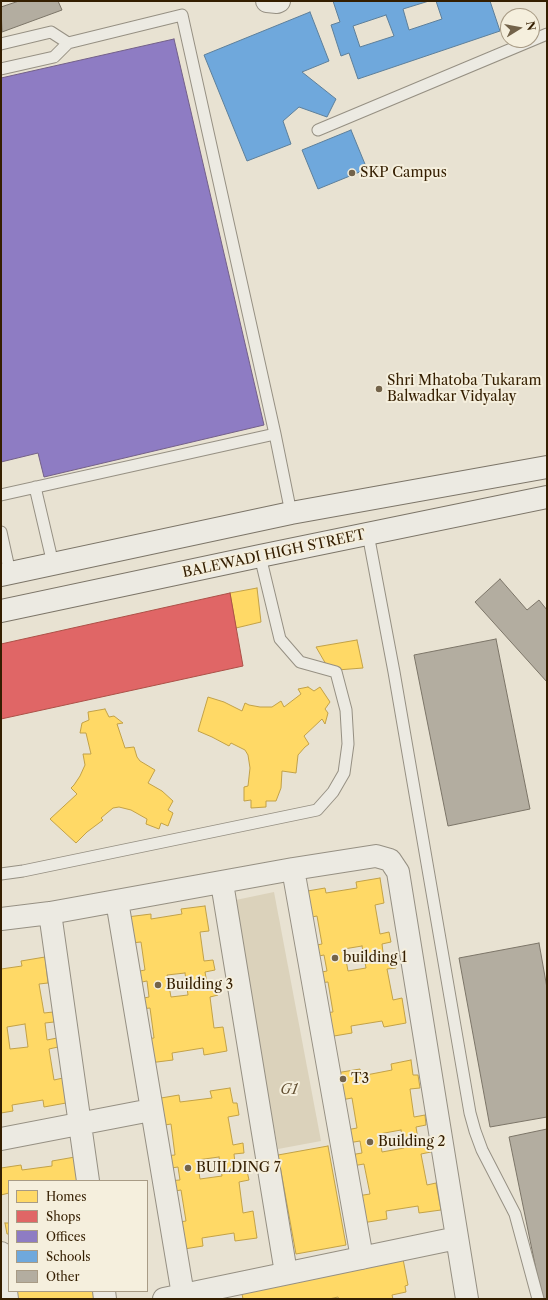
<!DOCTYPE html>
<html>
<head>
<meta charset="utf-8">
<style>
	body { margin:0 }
	#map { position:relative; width:548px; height:1300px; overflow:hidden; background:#e8e2d2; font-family:"Libre Caslon Text",serif }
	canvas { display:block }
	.frame { position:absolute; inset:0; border:2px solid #341e00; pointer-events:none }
	.legend { position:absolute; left:8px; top:1180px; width:140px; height:112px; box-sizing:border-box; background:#f5efdd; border:1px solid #a89b85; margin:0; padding:5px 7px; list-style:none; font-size:12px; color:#341e00 }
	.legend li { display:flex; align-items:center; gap:8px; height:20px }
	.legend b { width:20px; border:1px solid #a89b85 }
	.north { position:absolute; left:500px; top:8px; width:40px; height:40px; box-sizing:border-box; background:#f5efdd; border:1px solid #a89b85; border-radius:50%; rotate:79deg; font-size:11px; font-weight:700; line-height:16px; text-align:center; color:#341e00 }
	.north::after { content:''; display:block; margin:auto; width:14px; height:18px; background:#73634a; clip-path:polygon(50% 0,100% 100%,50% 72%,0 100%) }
</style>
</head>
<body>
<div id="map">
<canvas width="548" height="1300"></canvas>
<div class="frame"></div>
<ul class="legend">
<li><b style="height:11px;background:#ffd966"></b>Homes</li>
<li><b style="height:11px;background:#e06666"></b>Shops</li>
<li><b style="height:11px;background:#8e7cc3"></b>Offices</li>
<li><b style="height:11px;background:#6fa8dc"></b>Schools</li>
<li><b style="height:11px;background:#b3ada0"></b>Other</li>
</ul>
<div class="north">N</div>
</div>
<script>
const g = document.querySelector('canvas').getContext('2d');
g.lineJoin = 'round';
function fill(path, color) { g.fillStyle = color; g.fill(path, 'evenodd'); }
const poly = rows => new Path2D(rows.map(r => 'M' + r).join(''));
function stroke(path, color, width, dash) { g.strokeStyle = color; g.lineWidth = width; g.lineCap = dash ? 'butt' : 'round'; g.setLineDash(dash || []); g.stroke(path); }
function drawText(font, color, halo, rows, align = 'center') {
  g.font = font + ' "Libre Caslon Text",serif'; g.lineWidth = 4; g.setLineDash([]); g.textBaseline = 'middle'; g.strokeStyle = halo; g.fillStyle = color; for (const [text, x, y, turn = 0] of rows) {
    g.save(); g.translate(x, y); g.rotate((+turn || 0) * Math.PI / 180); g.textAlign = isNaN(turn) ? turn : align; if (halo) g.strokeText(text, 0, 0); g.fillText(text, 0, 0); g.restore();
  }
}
fill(poly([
	[274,892,321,1141,278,1149,231,901]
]), '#dbd2bb');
const homes = poly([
	[257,588,261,622,236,628,230,593,257,588],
	[357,640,363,668,337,670,327,666,316,647,357,640],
	[308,687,314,691,320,687,330,702,325,709,328,713,325,724,322,719,304,736,309,744,305,747,298,755,296,773,282,771,281,788,276,801,266,801,266,807,251,808,251,800,244,801,244,787,248,786,250,768,248,755,245,750,231,743,229,746,212,737,198,731,208,697,224,702,242,711,245,703,249,705,260,707,272,707,281,701,284,707,301,694,298,689,308,687],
	[105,709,109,717,114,716,123,723,117,724,125,748,134,747,137,757,140,761,155,770,148,783,162,791,173,801,168,810,173,813,168,826,161,823,159,829,146,824,147,819,131,810,119,807,113,808,101,818,103,820,87,832,76,843,50,819,77,794,71,788,74,785,80,776,85,765,83,754,91,754,86,733,80,733,82,723,89,720,88,712,105,709],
	[380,878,384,903,375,905,380,934,389,932,391,942,382,944,384,960,394,958,396,968,387,969,393,1000,402,998,406,1023,384,1027,382,1021,351,1026,352,1033,328,1037,324,1013,333,1012,328,982,318,983,317,973,327,971,324,955,314,957,312,946,322,944,317,916,307,918,302,892,325,888,326,893,357,888,356,882,380,878],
	[362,946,366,968,348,971,344,949,362,946],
	[205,906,209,931,200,932,204,961,213,960,215,970,205,972,208,988,217,987,218,995,210,997,214,1028,223,1027,227,1051,204,1055,203,1048,172,1053,173,1060,149,1063,145,1039,154,1038,150,1008,141,1009,139,999,149,997,147,981,137,983,135,972,145,970,141,942,131,943,127,917,151,914,151,919,182,914,181,909,205,906],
	[185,973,188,995,171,997,167,975,185,973],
	[45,957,48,983,39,984,44,1013,53,1012,54,1022,45,1023,47,1040,57,1038,58,1047,49,1049,54,1080,63,1078,66,1103,44,1107,43,1100,12,1105,13,1111,1,1113,1,969,22,966,21,961,45,957],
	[25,1024,28,1047,10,1049,7,1027,25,1024],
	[411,1060,413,1075,418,1075,420,1088,410,1089,414,1117,425,1115,426,1125,416,1127,419,1145,430,1143,431,1152,421,1154,427,1185,436,1183,441,1210,419,1213,418,1206,386,1211,387,1219,362,1223,357,1196,370,1194,364,1164,352,1166,350,1155,362,1153,360,1141,348,1143,346,1130,357,1128,352,1098,341,1100,336,1073,360,1069,361,1076,392,1070,391,1064,411,1060],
	[401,1130,404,1148,382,1152,379,1134,401,1130],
	[230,1088,233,1103,237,1103,239,1115,228,1117,233,1145,243,1143,244,1153,234,1154,236,1172,247,1171,249,1180,239,1182,243,1213,253,1211,257,1238,235,1241,234,1233,202,1238,203,1246,178,1250,173,1223,186,1221,181,1190,169,1192,167,1181,180,1180,178,1167,165,1169,164,1156,175,1155,171,1124,159,1126,155,1099,179,1095,180,1102,212,1098,210,1091,230,1088],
	[219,1157,222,1176,200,1179,197,1160,219,1157],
	[328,1146,346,1245,296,1254,278,1155,328,1146],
	[75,1157,79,1181,9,1181,9,1193,1,1195,1,1168,21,1165,22,1170,52,1166,52,1161,75,1157],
	[5,1223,9,1223,9,1234,7,1234,5,1223],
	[403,1259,408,1285,405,1286,406,1292,392,1295,393,1299,339,1299,338,1297,329,1299,243,1299,241,1289,403,1259],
	[16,1291,95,1291,97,1299,17,1299,16,1291]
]);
fill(homes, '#ffd966');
stroke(homes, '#c2a147', 1);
const shops = poly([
	[230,593,243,666,1,719,1,644,230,593]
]);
fill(shops, '#e06666');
stroke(shops, '#ac5047', 1);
const offices = poly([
	[174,39,264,425,44,477,38,453,1,462,1,78,174,39]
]);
fill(offices, '#8e7cc3');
stroke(offices, '#736088', 1);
const schools = poly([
	[333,1,429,1,403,9,409,30,442,19,436,1,490,1,500,31,358,79,349,53,341,56,331,25,340,22,333,1],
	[386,15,394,36,360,47,353,26,386,15],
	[310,12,329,61,302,72,336,99,327,117,299,107,283,121,291,144,247,161,204,55,310,12],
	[351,130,367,169,318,189,302,150,351,130]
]);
fill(schools, '#6fa8dc');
stroke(schools, '#5d7f9a', 1);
const building = poly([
	[19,1,58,1,62,10,2,32,1,7,19,1],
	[500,579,527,610,539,600,547,610,547,682,475,602,500,579],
	[496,639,530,809,448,826,414,655,496,639],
	[539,943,547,988,547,1117,490,1127,459,958,539,943],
	[547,1129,547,1299,542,1299,509,1137,547,1129]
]);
fill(building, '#b3ada0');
stroke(building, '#7c7568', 1);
const lane = poly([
	[68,43,182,15,275,434,291,513],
	[1,44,51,32,68,43,54,57,1,69],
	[318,130,547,34],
	[35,487,53,564],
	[1,495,275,434],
	[1,532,10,573],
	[368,534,394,672,470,1113,475,1131,482,1150,515,1214,538,1299],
	[1,874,23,871,317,810,333,792,344,773,348,744,346,710,336,672,300,662,280,639,260,556]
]);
const street = poly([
	[267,1,277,2,279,1],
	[293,869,362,1258],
	[222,883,286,1273],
	[117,901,183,1295],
	[50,913,88,1181],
	[1,919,50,913,293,869,376,856,390,860,398,872,467,1299],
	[1,1139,151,1110],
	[1,1253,7,1299],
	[104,1291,105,1299],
	[164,1299,457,1238]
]);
const secondary = poly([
	[1,575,291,513,547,467],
	[1,611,260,556,547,497]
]);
stroke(lane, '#969083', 13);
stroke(street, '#969083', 24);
stroke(secondary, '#7c7568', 24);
stroke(lane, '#eceae2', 11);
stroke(street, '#eceae2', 22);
stroke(secondary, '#eceae2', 22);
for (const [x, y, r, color] of [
	[352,173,4,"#73634a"],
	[379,389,4,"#73634a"],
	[335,958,4,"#73634a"],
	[158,985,4,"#73634a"],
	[343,1079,4,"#73634a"],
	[370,1142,4,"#73634a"],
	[188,1168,4,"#73634a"]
]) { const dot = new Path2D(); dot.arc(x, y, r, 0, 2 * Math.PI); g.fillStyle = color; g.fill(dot); stroke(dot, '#f5efdd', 1.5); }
drawText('14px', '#341e00', '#f5efdd', [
	["SKP Campus",360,173],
	["Shri Mhatoba Tukaram",387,381],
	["Balwadkar Vidyalay",387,397],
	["building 1",343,958],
	["Building 3",166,985],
	["T3",351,1079],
	["Building 2",378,1142],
	["BUILDING 7",196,1168]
], 'left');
drawText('14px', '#341e00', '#f5efdd', [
	["BALEWADI HIGH STREET",274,554,-12]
]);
drawText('italic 14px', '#635032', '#f5efdd', [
	["G1",289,1090]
]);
</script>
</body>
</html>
